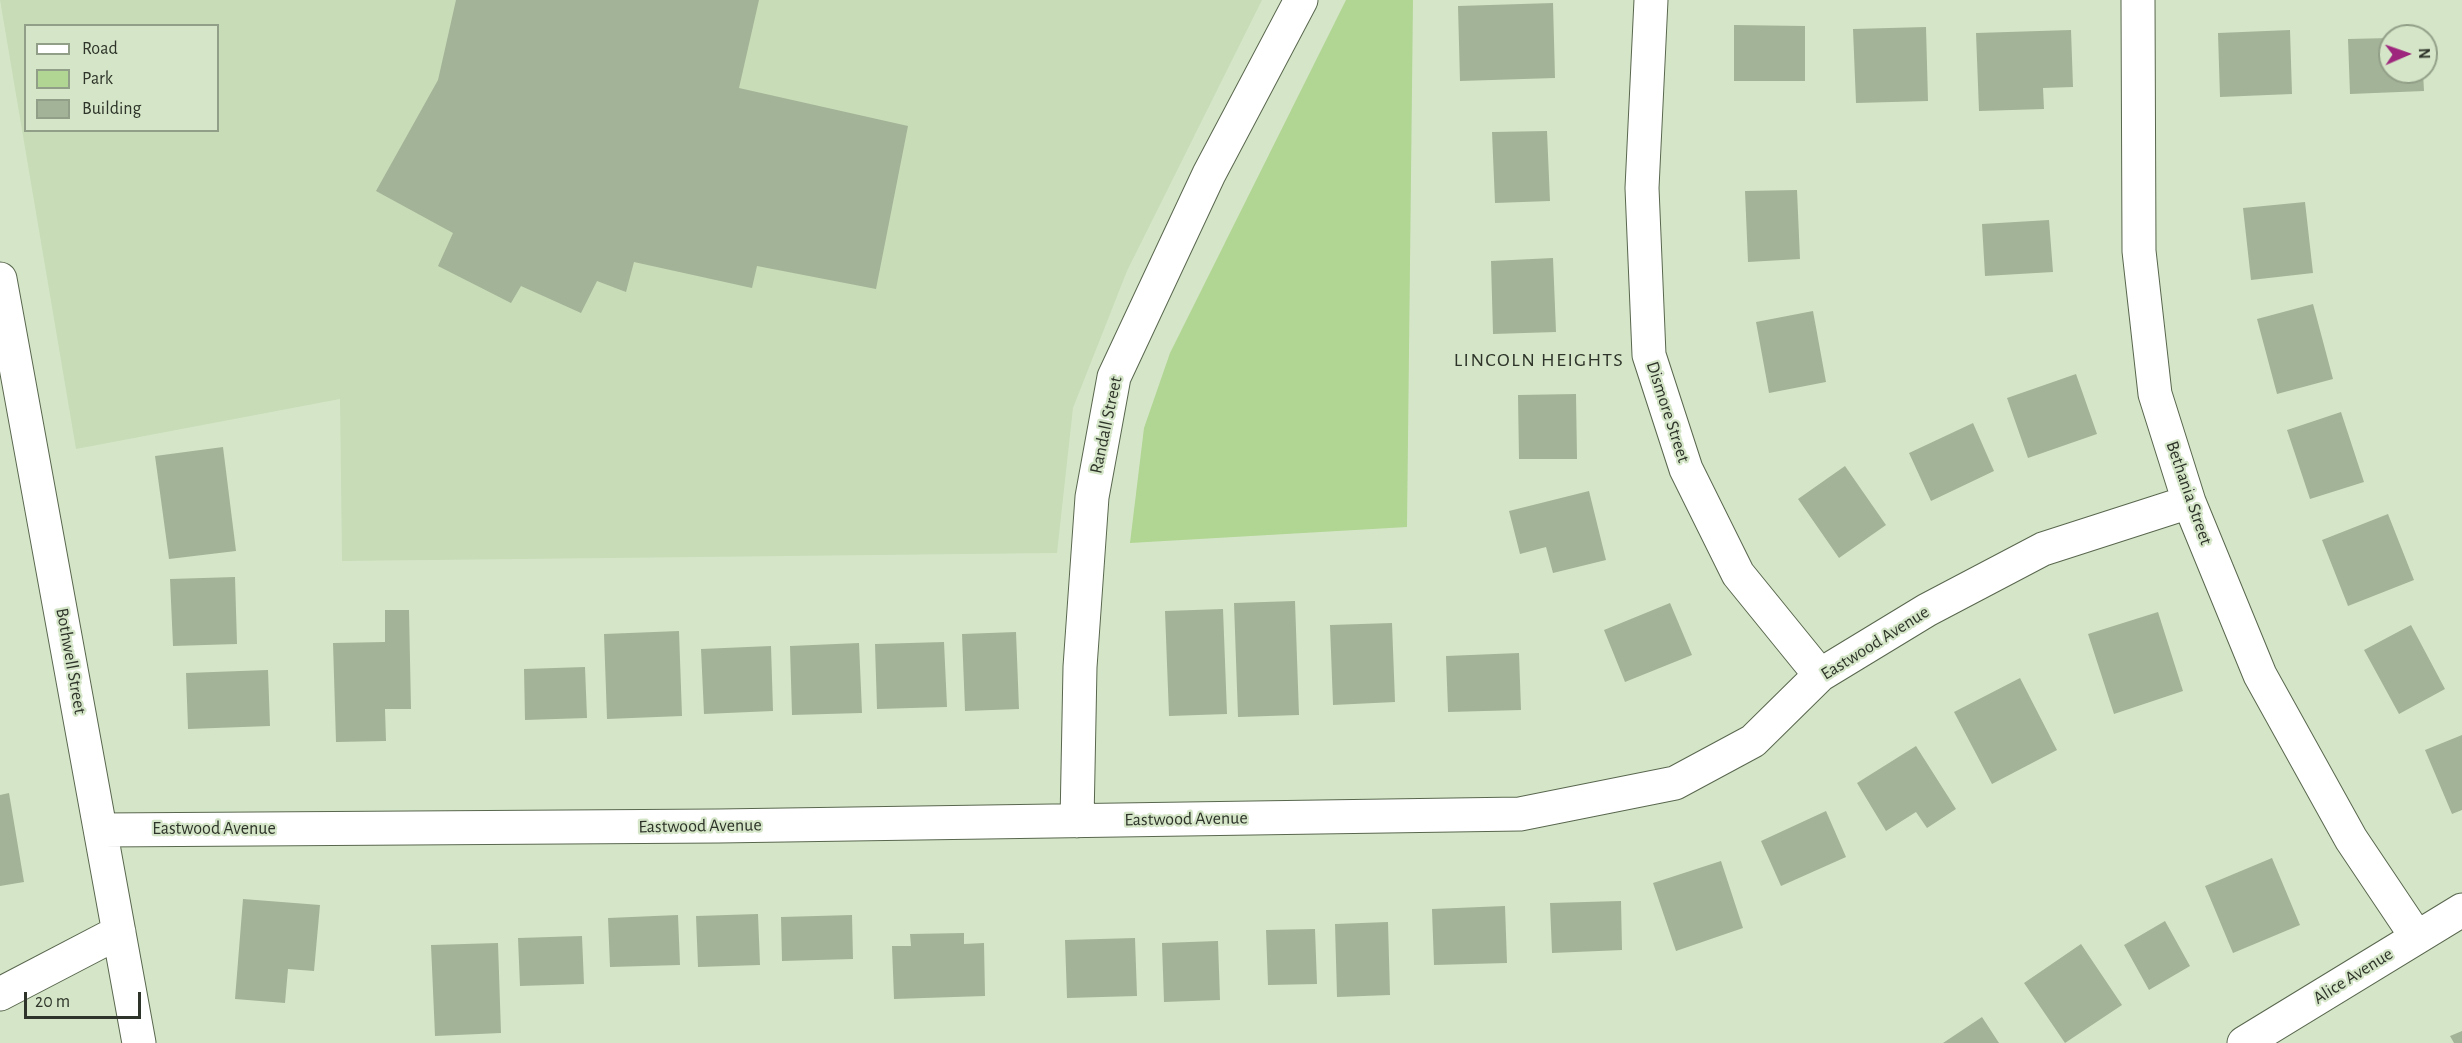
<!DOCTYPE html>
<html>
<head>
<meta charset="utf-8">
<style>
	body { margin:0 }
	#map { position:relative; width:2462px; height:1043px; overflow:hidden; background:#d5e6c8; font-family:"Alegreya Sans",sans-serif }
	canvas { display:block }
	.legend { position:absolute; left:24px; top:24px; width:195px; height:108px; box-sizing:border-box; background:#d5e6c8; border:2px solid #929f88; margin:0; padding:8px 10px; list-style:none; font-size:18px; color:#2e3429 }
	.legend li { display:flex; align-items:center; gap:12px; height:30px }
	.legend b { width:30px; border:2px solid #929f88 }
	.north { position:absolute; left:2378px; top:24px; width:60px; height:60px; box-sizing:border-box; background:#d5e6c8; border:2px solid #929f88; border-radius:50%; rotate:88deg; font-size:16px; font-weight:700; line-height:24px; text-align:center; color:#2e3429 }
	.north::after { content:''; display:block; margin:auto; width:21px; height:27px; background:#9e267d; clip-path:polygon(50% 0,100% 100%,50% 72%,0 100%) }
	.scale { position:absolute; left:24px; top:992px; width:117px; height:27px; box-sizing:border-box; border:3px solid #2e3429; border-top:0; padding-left:8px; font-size:18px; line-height:21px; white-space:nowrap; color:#2e3429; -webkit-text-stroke:4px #d5e6c8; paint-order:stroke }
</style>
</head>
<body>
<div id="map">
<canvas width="2462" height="1043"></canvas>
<ul class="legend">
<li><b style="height:8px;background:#fff"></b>Road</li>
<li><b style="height:16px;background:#b1d593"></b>Park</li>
<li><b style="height:16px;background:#a3b397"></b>Building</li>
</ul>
<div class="north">N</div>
<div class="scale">20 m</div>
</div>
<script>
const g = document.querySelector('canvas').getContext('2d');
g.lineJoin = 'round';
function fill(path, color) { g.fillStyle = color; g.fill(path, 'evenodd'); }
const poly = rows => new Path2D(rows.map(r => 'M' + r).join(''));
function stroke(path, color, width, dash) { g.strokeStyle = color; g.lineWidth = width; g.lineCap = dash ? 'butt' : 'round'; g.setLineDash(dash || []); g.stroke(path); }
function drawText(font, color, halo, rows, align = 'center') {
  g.font = font + ' "Alegreya Sans",sans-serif'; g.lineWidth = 4.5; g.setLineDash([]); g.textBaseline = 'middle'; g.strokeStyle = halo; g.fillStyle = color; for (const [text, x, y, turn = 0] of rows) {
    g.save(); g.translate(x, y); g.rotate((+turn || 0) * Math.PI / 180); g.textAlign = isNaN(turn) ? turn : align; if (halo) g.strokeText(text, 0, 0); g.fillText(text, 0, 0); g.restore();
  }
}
fill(poly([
	[0,0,1262,0,1127,271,1073,408,1057,553,342,561,340,399,76,449],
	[26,26,218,26,218,130,26,130]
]), '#c8dcb8');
fill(poly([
	[1346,0,1413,0,1407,527,1130,543,1144,428,1170,353]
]), '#b1d593');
fill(poly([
	[456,0,759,0,739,88,908,126,876,289,757,266,752,288,634,262,626,292,597,281,581,313,521,286,511,303,438,266,453,233,376,191,438,80],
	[1553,3,1555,78,1460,81,1458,6],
	[1734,25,1805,26,1805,81,1734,81],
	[1926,27,1928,101,1856,103,1853,29],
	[2071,30,2073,87,2043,88,2044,109,1979,111,1976,33],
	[2290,30,2292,94,2220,97,2218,33],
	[2390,38,2390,72,2423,72,2424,91,2350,94,2348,39],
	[1547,131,1550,201,1495,203,1492,132],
	[1797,190,1800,259,1748,262,1745,191],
	[2305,202,2313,273,2251,280,2243,208],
	[2049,220,2053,272,1985,276,1982,224],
	[1553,258,1556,332,1493,334,1491,261],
	[2313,304,2333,379,2277,394,2257,319],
	[1813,311,1826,382,1769,393,1756,322],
	[2076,374,2097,434,2028,458,2007,398],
	[1576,394,1577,459,1519,459,1518,395],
	[2341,412,2364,482,2310,499,2287,430],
	[1973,423,1994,471,1931,501,1909,453],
	[223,447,236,551,169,559,155,456],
	[1845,466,1886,525,1839,558,1798,499],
	[1589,491,1606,560,1553,573,1546,547,1520,554,1509,511],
	[2388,514,2414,580,2348,606,2322,540],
	[235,577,237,644,173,646,170,579],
	[1295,601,1299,715,1238,717,1234,603],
	[1670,603,1692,655,1625,682,1604,630],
	[1223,609,1227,714,1169,716,1165,611],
	[385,610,409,610,411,709,385,709,386,741,336,742,333,643,385,642],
	[2158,612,2183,691,2114,714,2088,634],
	[1392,623,1395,702,1333,705,1330,625],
	[2411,625,2445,689,2399,714,2364,650],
	[679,631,682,716,607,719,604,634],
	[1016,632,1019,709,965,711,962,634],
	[944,642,947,707,877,709,875,644],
	[859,643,862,713,792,715,790,646],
	[771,646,773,711,704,714,701,649],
	[1519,653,1521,710,1448,712,1446,656],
	[585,667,587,718,525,720,524,669],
	[268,670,270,726,188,729,186,673],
	[2020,678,2057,750,1992,784,1954,712],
	[2462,735,2462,810,2452,814,2425,750],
	[1916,746,1956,809,1927,828,1916,812,1886,831,1857,783],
	[9,793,24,882,0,886,0,795],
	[1826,811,1846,857,1781,886,1761,841],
	[2272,858,2300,925,2233,953,2205,886],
	[1721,861,1743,928,1676,951,1653,883],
	[243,899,320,905,314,971,288,969,285,1003,235,999],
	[1621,901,1622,950,1552,953,1550,903],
	[1505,906,1507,963,1434,965,1432,909],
	[758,914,760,965,698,967,696,916],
	[678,915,680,965,610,967,608,918],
	[852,915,853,959,782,961,781,917],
	[2165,921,2190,966,2149,990,2124,945],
	[1388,922,1390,995,1337,997,1335,924],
	[1315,929,1317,984,1268,985,1266,930],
	[964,933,964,944,984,943,985,996,894,999,892,946,911,946,910,934],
	[582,936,584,984,520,986,518,938],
	[1135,938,1137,996,1067,998,1065,940],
	[1218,941,1220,1000,1164,1002,1162,943],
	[498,943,501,1033,435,1036,431,945],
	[2081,944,2122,1005,2065,1043,2024,983],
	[1982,1017,1999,1043,1943,1043],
	[2462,1031,2462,1043,2454,1043,2450,1036]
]), '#a3b397');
const minor = poly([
	[1651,0,1642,188,1649,355,1686,469,1738,574,1820,675],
	[2138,0,2139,251,2155,394,2189,502,2260,675,2351,839,2416,936],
	[0,279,139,1043],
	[1077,821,1080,667,1092,497,1114,377,1209,174,1301,0],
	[102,830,719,826,1520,814,1675,783,1753,741,1820,675,1927,610,2043,549,2189,502],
	[0,994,119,932],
	[2244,1043,2462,910]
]);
stroke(minor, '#59674e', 35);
stroke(minor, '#fff', 33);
drawText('18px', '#2e3429', '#d5e6c8', [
	["Dismore Street",1668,412,72],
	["Randall Street",1106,425,-78],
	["Bethania Street",2189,493,71],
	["Eastwood Avenue",1875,643,-32],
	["Bothwell Street",71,661,80],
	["Eastwood Avenue",1186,819,-1],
	["Eastwood Avenue",700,826,-1],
	["Eastwood Avenue",214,829],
	["Alice Avenue",2353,976,-32]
]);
g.letterSpacing = '1.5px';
drawText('20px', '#2e3429', '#d5e6c8', [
	["LINCOLN HEIGHTS",1539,360]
]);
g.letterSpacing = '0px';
</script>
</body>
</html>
